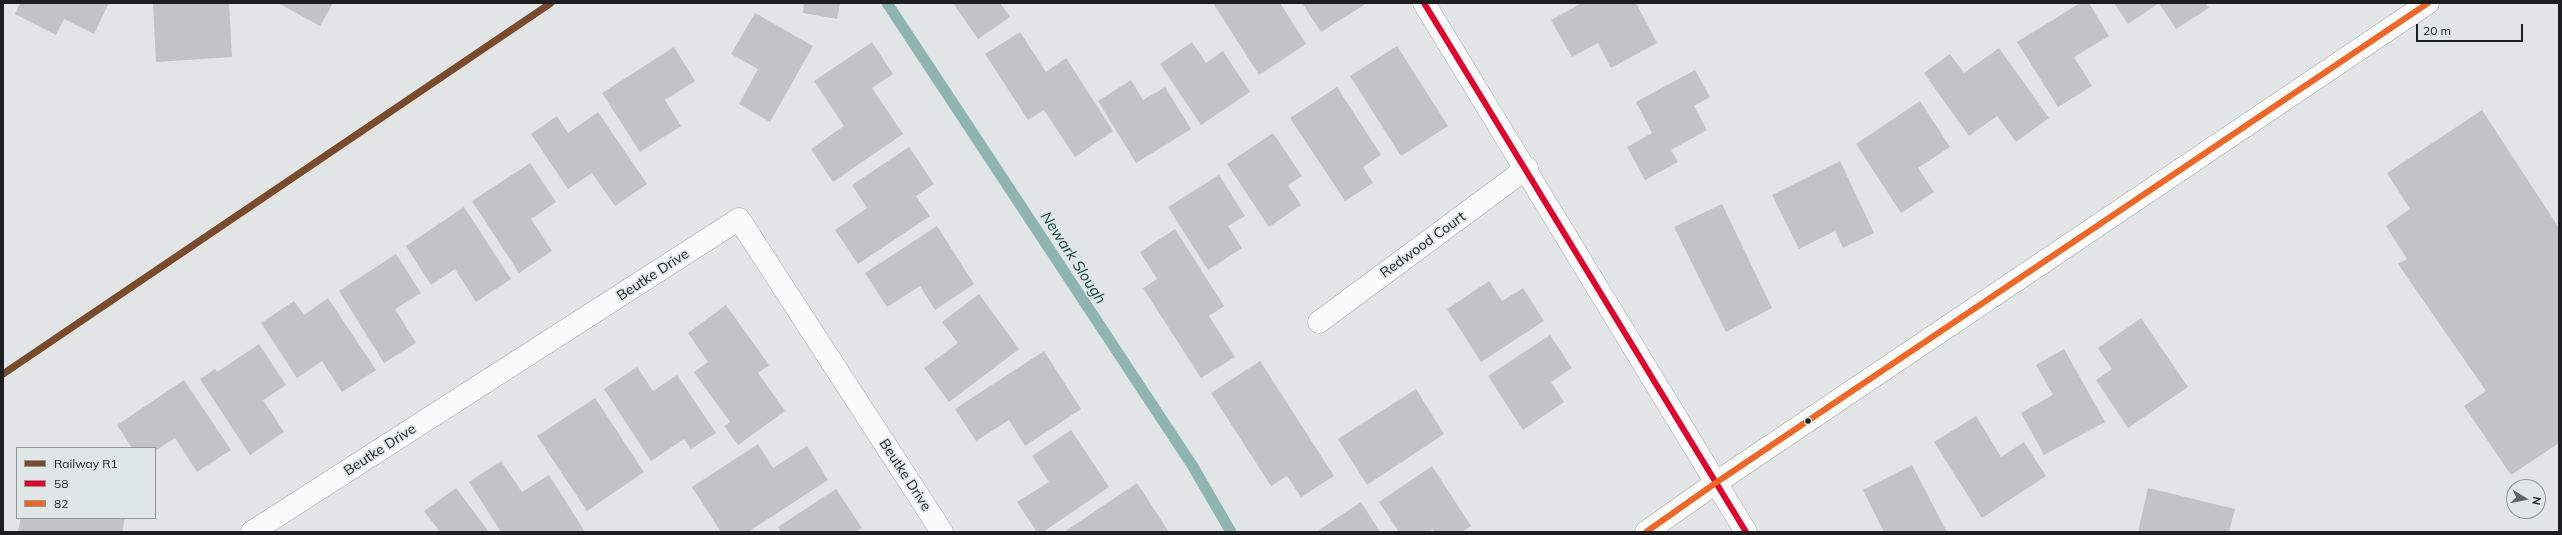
<!DOCTYPE html>
<html>
<head>
<meta charset="utf-8">
<style>
	body { margin:0 }
	#map { position:relative; width:2562px; height:535px; overflow:hidden; background:#e1e5e5; font-family:Mulish,sans-serif }
	canvas { display:block }
	.frame { position:absolute; inset:0; border:4px solid #1c1f1f; pointer-events:none }
	.legend { position:absolute; left:16px; top:447px; width:140px; height:72px; box-sizing:border-box; background:#dfe7e6; border:1px solid #919796; margin:0; padding:5px 7px; list-style:none; font-size:12px; color:#1c1f1f }
	.legend li { display:flex; align-items:center; gap:8px; height:20px }
	.legend b { width:20px; border:1px solid #919796 }
	.north { position:absolute; left:2506px; top:479px; width:40px; height:40px; box-sizing:border-box; background:#dfe7e6; border:1px solid #919796; border-radius:50%; rotate:100deg; font-size:11px; font-weight:700; line-height:16px; text-align:center; color:#1c1f1f }
	.north::after { content:''; display:block; margin:auto; width:14px; height:18px; background:#616464; clip-path:polygon(50% 0,100% 100%,50% 72%,0 100%) }
	.scale { position:absolute; left:2416px; top:24px; width:107px; height:18px; box-sizing:border-box; border:2px solid #1c1f1f; border-top:0; padding-left:5px; font-size:12px; line-height:14px; white-space:nowrap; color:#1c1f1f; -webkit-text-stroke:3px #dfe7e6; paint-order:stroke }
</style>
</head>
<body>
<div id="map">
<canvas width="2562" height="535"></canvas>
<div class="frame"></div>
<ul class="legend">
<li><b style="height:5px;background:#7a4b2a"></b>Railway R1</li>
<li><b style="height:5px;background:#e4002b"></b>58</li>
<li><b style="height:5px;background:#f26522"></b>82</li>
</ul>
<div class="north">N</div>
<div class="scale">20 m</div>
</div>
<script>
const g = document.querySelector('canvas').getContext('2d');
g.lineJoin = 'round';
const poly = rows => new Path2D(rows.map(r => 'M' + r).join(''));
function stroke(path, color, width, dash) { g.strokeStyle = color; g.lineWidth = width; g.lineCap = dash ? 'butt' : 'round'; g.setLineDash(dash || []); g.stroke(path); }
function fill(path, color) { g.fillStyle = color; g.fill(path, 'evenodd'); }
function drawText(font, color, halo, rows, align = 'center') {
  g.font = font + ' Mulish,sans-serif'; g.lineWidth = 3.5; g.setLineDash([]); g.textBaseline = 'middle'; g.strokeStyle = halo; g.fillStyle = color; for (const [text, x, y, turn = 0] of rows) {
    g.save(); g.translate(x, y); g.rotate((+turn || 0) * Math.PI / 180); g.textAlign = isNaN(turn) ? turn : align; if (halo) g.strokeText(text, 0, 0); g.fillText(text, 0, 0); g.restore();
  }
}
stroke(poly([
	[887,3,1192,465,1231,532]
]), '#8eb5b1', 11);
fill(poly([
	[20,3,109,3,94,34,64,19,56,35,15,14],
	[153,3,229,3,232,57,156,62],
	[278,3,333,3,320,26],
	[804,3,840,3,837,19,803,13],
	[953,3,1000,3,1010,17,978,39],
	[1213,3,1280,3,1306,44,1259,75],
	[1302,3,1363,3,1364,5,1321,32],
	[1582,3,1636,3,1657,43,1611,68,1598,43,1572,57,1551,20],
	[2080,3,2089,3,2109,36,2074,57,2092,86,2058,107,2017,42],
	[2114,3,2206,3,2209,8,2176,29,2159,3,2128,24],
	[755,13,813,46,770,122,739,104,758,69,731,54],
	[1020,32,1046,72,1066,58,1113,131,1075,157,1044,110,1028,120,985,54],
	[872,42,893,74,872,88,903,134,833,182,811,149,844,126,814,81],
	[1192,42,1206,63,1223,51,1250,92,1201,125,1160,64],
	[1397,46,1448,126,1401,156,1350,76],
	[674,47,695,81,665,100,681,126,640,152,602,93],
	[1999,48,2049,118,2016,142,1997,116,1969,136,1924,73,1950,54,1964,73],
	[1695,70,1710,97,1694,106,1707,130,1671,150,1678,162,1645,180,1627,147,1652,133,1636,102],
	[1131,80,1143,100,1165,87,1191,129,1136,163,1098,101],
	[1337,87,1381,155,1363,167,1373,183,1345,201,1290,118],
	[1920,101,1950,147,1918,168,1934,192,1901,213,1856,144],
	[2482,110,2559,228,2559,443,2511,475,2464,406,2486,391,2398,264,2407,259,2386,226,2410,209,2387,173],
	[598,112,647,184,615,206,592,173,568,189,531,134,557,116,568,133],
	[1273,133,1302,176,1288,185,1301,205,1269,227,1227,164],
	[909,147,934,184,916,196,930,216,858,264,835,230,867,208,852,185],
	[1840,161,1874,233,1843,248,1835,231,1799,249,1772,195],
	[530,163,556,202,531,219,552,251,519,273,472,201],
	[1219,175,1245,216,1228,226,1242,248,1208,270,1168,207],
	[1722,204,1772,308,1726,332,1674,227],
	[464,207,511,279,476,302,455,269,431,285,406,246],
	[937,226,974,284,935,310,920,286,887,307,865,273],
	[1175,229,1224,306,1209,316,1235,357,1201,378,1143,288,1157,279,1140,252],
	[396,254,421,293,395,309,416,343,384,363,339,291],
	[1489,281,1502,301,1523,288,1544,321,1481,362,1447,309],
	[979,294,1019,349,949,402,924,368,958,343,942,322],
	[328,298,376,370,342,392,322,361,297,378,261,323,294,301,304,315],
	[726,305,769,365,758,373,785,411,738,445,724,426,730,422,694,372,708,362,688,333],
	[2141,318,2188,387,2128,428,2096,380,2112,369,2098,348],
	[1550,335,1572,368,1551,382,1564,402,1523,430,1488,376],
	[259,344,286,385,263,400,284,432,250,455,200,379,215,369,217,372],
	[2064,349,2105,422,2044,455,2021,413,2053,395,2036,365],
	[1044,351,1081,409,1025,446,1009,420,976,441,955,409],
	[1260,361,1334,476,1301,497,1287,476,1271,486,1211,393],
	[637,367,653,391,677,375,716,433,691,449,684,439,651,461,604,389],
	[184,380,231,450,197,472,175,438,155,451,155,448,132,448,117,425],
	[1416,389,1444,434,1367,485,1338,439],
	[595,398,644,472,587,511,537,436],
	[1976,416,2001,457,2024,442,2046,476,1982,518,1934,442],
	[1071,430,1109,487,1043,532,1037,532,1017,502,1049,482,1032,456],
	[758,444,773,468,807,446,828,480,748,532,721,532,692,487],
	[501,461,522,492,549,475,585,532,501,532,469,482],
	[1912,465,1947,532,1884,532,1863,490],
	[1432,466,1471,526,1462,532,1435,532,1433,529,1428,532,1399,532,1379,502],
	[1137,483,1169,532,1064,532],
	[456,488,489,532,440,532,424,511],
	[2148,488,2235,509,2229,532,2138,532],
	[836,489,862,528,855,532,781,532,778,527],
	[1361,502,1380,532,1316,532],
	[21,518,125,518,122,532,24,532,18,531]
]), '#c1c4c4');
const street = poly([
	[1424,3,1746,532],
	[1319,322,1527,168],
	[252,532,739,219,942,532]
]);
const secondary = poly([
	[1646,532,1717,482,2428,3]
]);
stroke(street, '#a2a6a5', 23);
stroke(secondary, '#a2a6a5', 23);
stroke(street, '#fafbfb', 22);
stroke(secondary, '#fafbfb', 22);
stroke(poly([
	[1424,3,1746,532]
]), '#e4002b', 6);
stroke(poly([
	[1646,532,1717,482,2428,3]
]), '#f26522', 6);
stroke(poly([
	[3,374,551,3]
]), '#7a4b2a', 7);
for (const [x, y, r, color] of [
	[1808,421,3.5,"#1c1f1f"]
]) { const dot = new Path2D(); dot.arc(x, y, r, 0, 2 * Math.PI); g.fillStyle = color; g.fill(dot); stroke(dot, '#dfe7e6', 1.5); }
drawText('14px', '#1c1f1f', '#dfe7e6', [
	["Redwood Court",1423,245,-36],
	["Beutke Drive",653,275,-33],
	["Beutke Drive",380,450,-33],
	["Beutke Drive",905,475,57]
]);
drawText('italic 15px', '#12443f', '#dfe7e6', [
	["Newark Slough",1073,258,57]
]);
</script>
</body>
</html>
